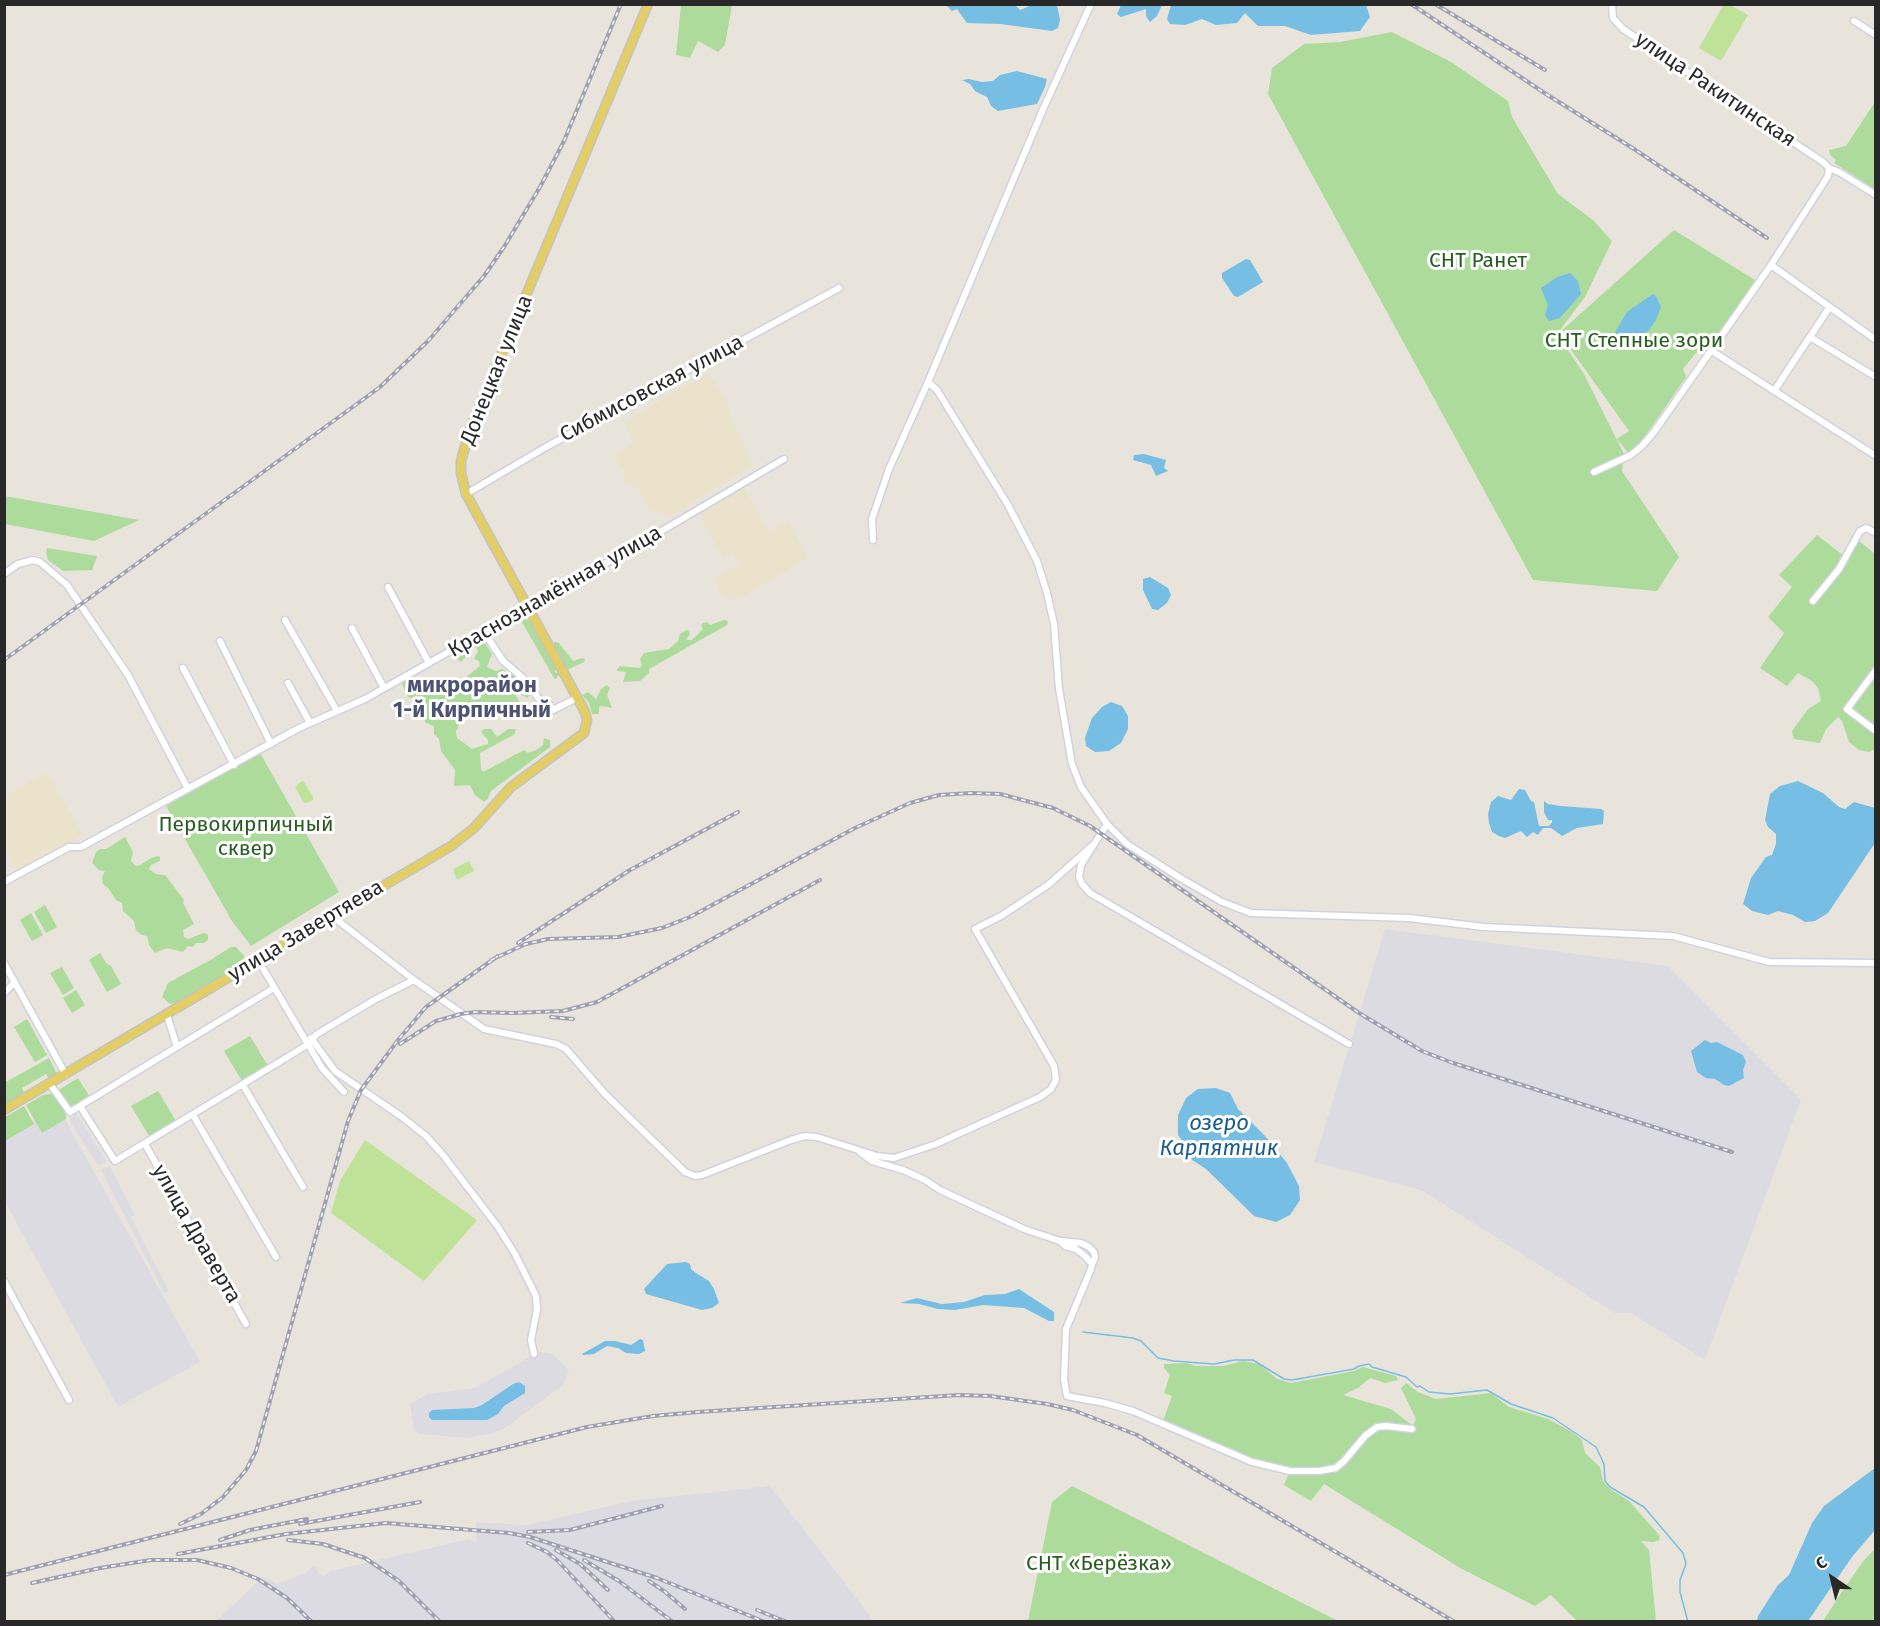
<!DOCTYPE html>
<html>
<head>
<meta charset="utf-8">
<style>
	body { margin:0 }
	#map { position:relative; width:1880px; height:1626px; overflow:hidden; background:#e9e4db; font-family:"Fira Sans",sans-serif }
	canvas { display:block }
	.frame { position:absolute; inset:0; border:6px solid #282828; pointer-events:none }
	.north { position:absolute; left:1802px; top:1548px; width:60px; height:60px; -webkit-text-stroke:4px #fff; paint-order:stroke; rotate:325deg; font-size:16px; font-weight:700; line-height:24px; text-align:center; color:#282828 }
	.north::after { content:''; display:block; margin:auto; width:21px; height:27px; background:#282828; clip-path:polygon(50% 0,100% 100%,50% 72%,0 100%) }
</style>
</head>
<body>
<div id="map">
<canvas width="1880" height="1626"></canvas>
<div class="frame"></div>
<div class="north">С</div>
</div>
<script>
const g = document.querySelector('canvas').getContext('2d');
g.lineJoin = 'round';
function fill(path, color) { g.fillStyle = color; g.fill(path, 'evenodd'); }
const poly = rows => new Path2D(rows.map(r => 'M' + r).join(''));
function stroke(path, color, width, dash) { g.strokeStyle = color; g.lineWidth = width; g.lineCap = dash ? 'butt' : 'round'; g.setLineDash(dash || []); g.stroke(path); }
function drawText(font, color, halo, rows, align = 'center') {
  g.font = font + ' "Fira Sans",sans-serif'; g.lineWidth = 6; g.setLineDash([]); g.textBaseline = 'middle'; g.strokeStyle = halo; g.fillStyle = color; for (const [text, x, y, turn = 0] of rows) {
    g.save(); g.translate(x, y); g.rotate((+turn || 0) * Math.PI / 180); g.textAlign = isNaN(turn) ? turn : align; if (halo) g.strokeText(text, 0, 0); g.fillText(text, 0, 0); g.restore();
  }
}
fill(poly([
	[1385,929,1668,966,1801,1100,1705,1360,1631,1313,1615,1313,1421,1190,1314,1162],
	[58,1107,200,1362,118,1407,5,1202,4,1135],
	[76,1113,106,1161,98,1166,69,1120],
	[110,1166,135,1215,131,1217,169,1291,164,1293,101,1170],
	[538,1352,550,1353,555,1356,569,1370,563,1385,505,1428,493,1433,467,1438,420,1434,414,1430,410,1404,428,1394,475,1388],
	[770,1486,874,1621,216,1621,263,1577,277,1584,306,1573,314,1566,323,1577,331,1571,470,1539,476,1543,476,1522,527,1525,631,1501]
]), '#dddbe2');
fill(poly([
	[709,372,732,412,729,414,753,464,751,467,671,516,649,510,638,489,623,482,624,471,613,455,633,443,624,422],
	[744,488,769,532,789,521,808,558,742,597,727,600,721,595,713,579,740,564,733,552,723,558,699,514],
	[47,772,83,835,17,872,5,849,4,796]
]), '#eae2cb');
fill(poly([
	[681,5,732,5,725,45,718,52,698,41,690,58,676,55],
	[1392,32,1451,62,1508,101,1512,117,1558,194,1593,220,1612,241,1585,297,1557,334,1584,374,1624,454,1622,471,1679,557,1657,591,1533,580,1268,94,1272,68,1304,44,1340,42],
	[1875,102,1875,189,1834,163,1836,160,1830,155,1829,150,1846,146],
	[1674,230,1755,280,1711,346,1696,353,1683,369,1686,377,1641,442,1629,454,1617,439,1629,431,1559,333],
	[5,496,139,520,94,541,5,524],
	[1817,535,1848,559,1858,540,1875,554,1875,749,1869,752,1859,750,1849,742,1842,721,1838,717,1826,729,1820,743,1794,739,1792,731,1808,709,1821,701,1818,688,1812,681,1798,673,1787,686,1760,668,1784,633,1768,617,1792,587,1779,575],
	[47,548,97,556,92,570,63,571,48,560,46,553],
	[525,618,530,622,556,668,555,672,559,674,556,679,554,678,522,622],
	[724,620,728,621,727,625,649,669,649,673,640,681,623,682,626,672,617,671,617,669,620,666,640,668,642,665,640,659,644,653,669,649,678,641,680,634,686,630,688,630,690,634,686,640,692,640,703,629,701,625,703,623,707,622,710,625],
	[484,636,484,642,492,654,487,667,496,671,502,669,512,674,526,686,530,695,527,698,519,693,517,694,516,696,522,706,517,713,492,703,485,705,478,714,470,716,459,725,456,731,457,738,472,749,488,744,488,740,481,732,484,729,491,729,497,737,508,729,516,729,515,734,480,753,481,769,483,772,524,750,528,753,538,749,543,745,544,738,550,740,550,747,491,791,488,799,484,802,475,795,470,785,454,786,455,770,441,751,439,739,434,734,434,726,426,723,413,699,408,697,402,684,406,680,412,679,416,677,417,678,416,687,422,694,426,695,431,695,438,688,461,688,465,678,480,666,479,661,474,659,478,651,476,647,474,648,461,662,452,655],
	[555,642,559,643,573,661,582,658,585,659,584,662,567,670,552,644],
	[607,685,610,688,607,695,612,708,601,706,599,707,599,714,592,714,589,703,582,695,588,692,596,699,601,689],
	[260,753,339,892,251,946,232,921,166,806],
	[125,837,133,852,131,861,136,866,140,865,151,858,158,856,160,857,160,861,151,865,149,869,156,874,165,875,184,900,183,903,194,924,183,930,184,937,188,939,204,933,208,935,208,940,204,943,196,943,193,947,188,946,183,952,167,948,155,953,149,945,147,936,142,935,136,931,134,921,123,911,122,903,116,900,108,888,103,884,102,877,105,871,99,870,92,863,96,852,100,849,106,849],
	[45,905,57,927,46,933,34,912],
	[31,913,43,935,32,941,20,920],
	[231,947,236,947,244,956,244,961,240,965,178,1002,170,1004,162,997,168,983,212,959],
	[100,953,106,963,111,966,121,984,107,992,89,960],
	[62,967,74,988,63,995,50,973],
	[76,990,85,1005,72,1013,63,998],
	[27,1019,47,1055,35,1062,14,1027],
	[250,1036,268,1066,242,1081,224,1051],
	[49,1058,57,1074,49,1079,46,1074,22,1088,25,1094,5,1106,4,1083],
	[78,1078,90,1097,69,1111,57,1091],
	[158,1091,176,1121,149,1136,131,1106],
	[54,1093,66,1115,66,1119,42,1133,26,1105,43,1095],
	[24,1106,34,1124,5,1141,5,1117],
	[1243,1361,1259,1364,1277,1379,1291,1383,1354,1371,1363,1367,1396,1376,1398,1380,1385,1383,1370,1378,1358,1388,1343,1395,1391,1409,1413,1426,1416,1419,1401,1388,1406,1383,1418,1392,1436,1399,1491,1393,1509,1407,1548,1419,1572,1432,1582,1440,1585,1453,1600,1467,1603,1481,1610,1489,1629,1501,1660,1536,1659,1540,1654,1542,1641,1541,1649,1550,1656,1621,1577,1621,1551,1595,1535,1606,1462,1569,1324,1484,1311,1501,1284,1485,1291,1469,1246,1456,1163,1421,1172,1396,1164,1393,1170,1375,1164,1368,1164,1364,1186,1363,1196,1366,1223,1366],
	[1072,1486,1338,1621,1028,1621,1052,1502],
	[1875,1549,1875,1621,1823,1621,1845,1587,1865,1559]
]), '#addb9b');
fill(poly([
	[1724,4,1730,5,1748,15,1721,61,1699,48],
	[302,781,304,782,313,797,313,800,307,803,304,803,295,787],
	[469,861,474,871,457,880,453,869],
	[365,1140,477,1220,424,1281,331,1213,340,1181]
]), '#bde298');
fill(poly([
	[946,5,1015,5,1020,10,1032,5,1057,5,1060,20,1058,28,1052,31,1000,24,967,23,957,9,952,11],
	[1121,5,1121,4,1162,5,1157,16,1150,22,1146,16,1146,9,1121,17,1117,14],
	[1171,5,1366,5,1370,17,1360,31,1311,35,1285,26,1258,26,1245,13,1237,23,1216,25,1202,19,1185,25,1170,24,1167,19],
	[1017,71,1047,79,1045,87,1037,104,998,111,991,106,987,97,975,91,970,84,962,80,969,79,982,82,993,81,1000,75],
	[1246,259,1250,260,1263,282,1238,297,1234,296,1222,278,1222,273],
	[1570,273,1578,281,1581,294,1560,318,1549,321,1545,315,1548,305,1541,288,1557,277],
	[1653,294,1656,296,1661,307,1656,320,1649,330,1638,340,1620,343,1615,332,1627,312],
	[1144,454,1166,460,1164,468,1168,471,1156,476,1151,465,1133,460,1134,455],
	[1150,577,1168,588,1171,595,1167,603,1158,610,1152,609,1143,590,1143,579],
	[1111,702,1122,706,1128,716,1128,729,1121,743,1109,751,1095,752,1086,746,1085,738,1092,718,1102,707],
	[1798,781,1823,793,1839,807,1845,809,1854,802,1875,808,1875,843,1828,913,1815,921,1805,922,1793,915,1778,911,1768,915,1752,911,1743,904,1751,878,1766,857,1772,855,1776,844,1776,834,1768,827,1765,820,1770,794,1780,786],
	[1519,789,1525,790,1531,801,1534,802,1539,826,1549,826,1552,822,1552,820,1548,820,1544,812,1544,801,1548,804,1561,806,1601,809,1604,811,1603,824,1577,828,1562,836,1551,828,1543,828,1538,835,1533,832,1527,837,1521,831,1505,838,1499,836,1492,832,1489,823,1488,814,1491,802,1498,796,1511,800],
	[1705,1040,1711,1043,1717,1042,1743,1055,1746,1062,1743,1070,1744,1078,1729,1086,1724,1085,1715,1079,1706,1078,1697,1072,1691,1051],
	[1216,1088,1230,1093,1238,1109,1265,1136,1287,1163,1299,1186,1300,1200,1290,1215,1276,1222,1254,1216,1206,1169,1192,1160,1187,1148,1178,1135,1178,1115,1186,1098,1198,1089],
	[686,1262,690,1264,691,1269,696,1273,709,1281,714,1289,719,1303,712,1308,702,1310,646,1294,644,1289,667,1264],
	[1019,1289,1054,1312,1054,1321,1049,1321,1024,1308,983,1305,955,1310,938,1309,919,1304,900,1303,917,1298,942,1304,964,1302,985,1295,1005,1294],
	[640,1339,643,1340,645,1351,639,1354,626,1353,618,1348,607,1346,594,1354,583,1355,582,1354,605,1341,615,1341,631,1345],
	[519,1382,525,1386,525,1393,504,1406,498,1414,487,1420,432,1420,429,1417,429,1413,432,1410,474,1408,482,1405,513,1384],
	[1875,1468,1875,1530,1852,1557,1808,1621,1757,1621,1758,1616,1778,1585,1789,1575,1812,1523,1824,1506]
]), '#76bee3');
stroke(poly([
	[1083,1332,1133,1338,1141,1341,1158,1358,1174,1361,1214,1364,1234,1360,1253,1360,1284,1379,1292,1380,1354,1369,1359,1366,1369,1364,1372,1367,1406,1377,1417,1387,1420,1386,1429,1392,1450,1394,1487,1390,1511,1404,1553,1418,1596,1447,1604,1464,1605,1481,1610,1487,1644,1507,1683,1553,1686,1564,1680,1580,1680,1592,1688,1622]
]), '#76bee3', 1.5);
const minor = poly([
	[1612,4,1613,18,1623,29,1823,162,1829,168,1839,172,1876,195],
	[1854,21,1876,35],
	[1771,265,1876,340],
	[1810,337,1876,377],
	[1712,351,1876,456],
	[928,382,937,390,1008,505,1037,561,1047,593,1054,624,1059,689,1072,764,1081,787,1107,824,1081,865,1079,877,1082,884,1090,893,1349,1044],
	[1774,391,1829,308],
	[1594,472,1631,455,1642,446,1654,432,1771,265,1828,176,1829,168],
	[466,494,546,447,839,288],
	[873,540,872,519,889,469,928,382,1044,107,1091,4],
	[4,574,18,564,33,560,40,562,67,585,128,675,188,789],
	[388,587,429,663],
	[1813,601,1839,569,1860,531,1866,528,1876,533],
	[285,620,337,711],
	[352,628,384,688],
	[484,632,503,661,522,677,539,699,549,704,553,710,577,698],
	[220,641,271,744],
	[183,668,234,765],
	[1876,670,1847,709,1876,731],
	[288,683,310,723],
	[1107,824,1127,844,1182,879,1222,902,1251,913,1409,918,1484,927,1673,936,1769,962,1876,963],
	[4,882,69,847,81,847,299,728,365,699,624,553,784,459],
	[332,916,414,980,484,1029,556,1044,566,1049,605,1094,685,1172,695,1176,702,1175,791,1140,805,1136,817,1137,877,1156,894,1158,936,1144,1040,1097,1051,1089,1056,1080,1054,1066,975,929,1001,916,1048,885,1093,845],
	[258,960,322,1068,344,1092],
	[4,963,66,1075],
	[4,993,15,982],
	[167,1015,177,1047],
	[311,1038,335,1071,402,1117,426,1136,443,1155,498,1227,515,1254,536,1296,537,1310,531,1340,534,1354],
	[50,1084,70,1112,274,988],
	[243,1085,303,1187],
	[80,1106,115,1161,276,1064,307,1045,317,1034,376,999,414,980],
	[193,1115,276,1257],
	[145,1144,246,1324],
	[860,1152,872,1161,903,1170,925,1180,940,1190,1024,1229,1060,1241,1065,1246,1076,1249,1086,1257,1092,1264,1091,1269,1066,1329,1064,1380,1067,1396,1105,1403,1133,1411,1252,1462,1290,1471,1319,1471,1336,1468,1344,1461,1365,1436,1377,1427,1386,1426,1412,1429],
	[1060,1241,1081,1243,1089,1247,1094,1252,1095,1258,1092,1264],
	[4,1281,69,1400]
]);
const major = poly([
	[4,1110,451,846,474,828,511,787,584,733,587,720,585,712,466,494,461,473,461,461,470,429,648,4]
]);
stroke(minor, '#d0d2e0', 9);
stroke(major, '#c3c3c3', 11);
stroke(minor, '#fff', 6);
stroke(major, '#e3ce66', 8);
const rail = poly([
	[1411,4,1546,94,1634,149,1767,238],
	[1435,4,1545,70],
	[4,660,361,401,380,387,428,341,484,276,504,247,540,187,564,141,621,4],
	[518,943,630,870,738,812],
	[491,960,526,944,548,939,618,937,662,928,690,917,855,828,910,803,939,795,971,793,1000,794,1053,808,1090,826,1359,1013,1422,1051,1453,1063,1732,1152],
	[551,1017,573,1019],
	[400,1044,436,1021,461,1014,475,1012,513,1013,563,1011,597,1002,820,880],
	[180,1524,201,1514,223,1497,246,1470,256,1451,348,1121,361,1090,398,1040,426,1007,498,956],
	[300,1524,420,1502],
	[528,1532,570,1530,662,1506],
	[220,1540,250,1530,307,1519],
	[288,1540,323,1544,365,1558,399,1581,440,1622],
	[528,1543,547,1552,558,1561,615,1622],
	[556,1550,580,1564,608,1590],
	[178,1554,286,1534,386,1523,509,1533,530,1537,657,1578,765,1622],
	[584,1560,619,1581,673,1622],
	[4,1575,587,1427,653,1416,698,1412,959,1395,990,1396,1047,1404,1073,1410,1137,1435,1455,1622],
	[649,1581,664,1591,685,1609],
	[32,1583,100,1568,151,1560,197,1560,231,1568,258,1579,287,1598,312,1622],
	[757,1610,787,1622]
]);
stroke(rail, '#9e9fb1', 4);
stroke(rail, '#fff', 1.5, [4.5]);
drawText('21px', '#282828', '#fff', [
	["улица Ракитинская",1715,90,34],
	["Донецкая улица",497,370,-68],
	["Сибмисовская улица",652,389,-28],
	["Краснознамённая улица",555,592,-30],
	["улица Завертяева",306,931,-31],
	["улица Драверта",196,1234,60]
]);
drawText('21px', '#285d20', '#fff', [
	["СНТ Ранет",1478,261],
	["СНТ Степные зори",1634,341],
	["Первокирпичный",246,825],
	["сквер",246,849],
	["СНТ «Берёзка»",1099,1564]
]);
drawText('bold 22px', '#4d5174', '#fff', [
	["микрорайон",472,686],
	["1-й Кирпичный",472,711]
]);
drawText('italic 22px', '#195c8b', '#fff', [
	["озеро",1219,1124],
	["Карпятник",1219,1149]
]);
</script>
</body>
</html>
